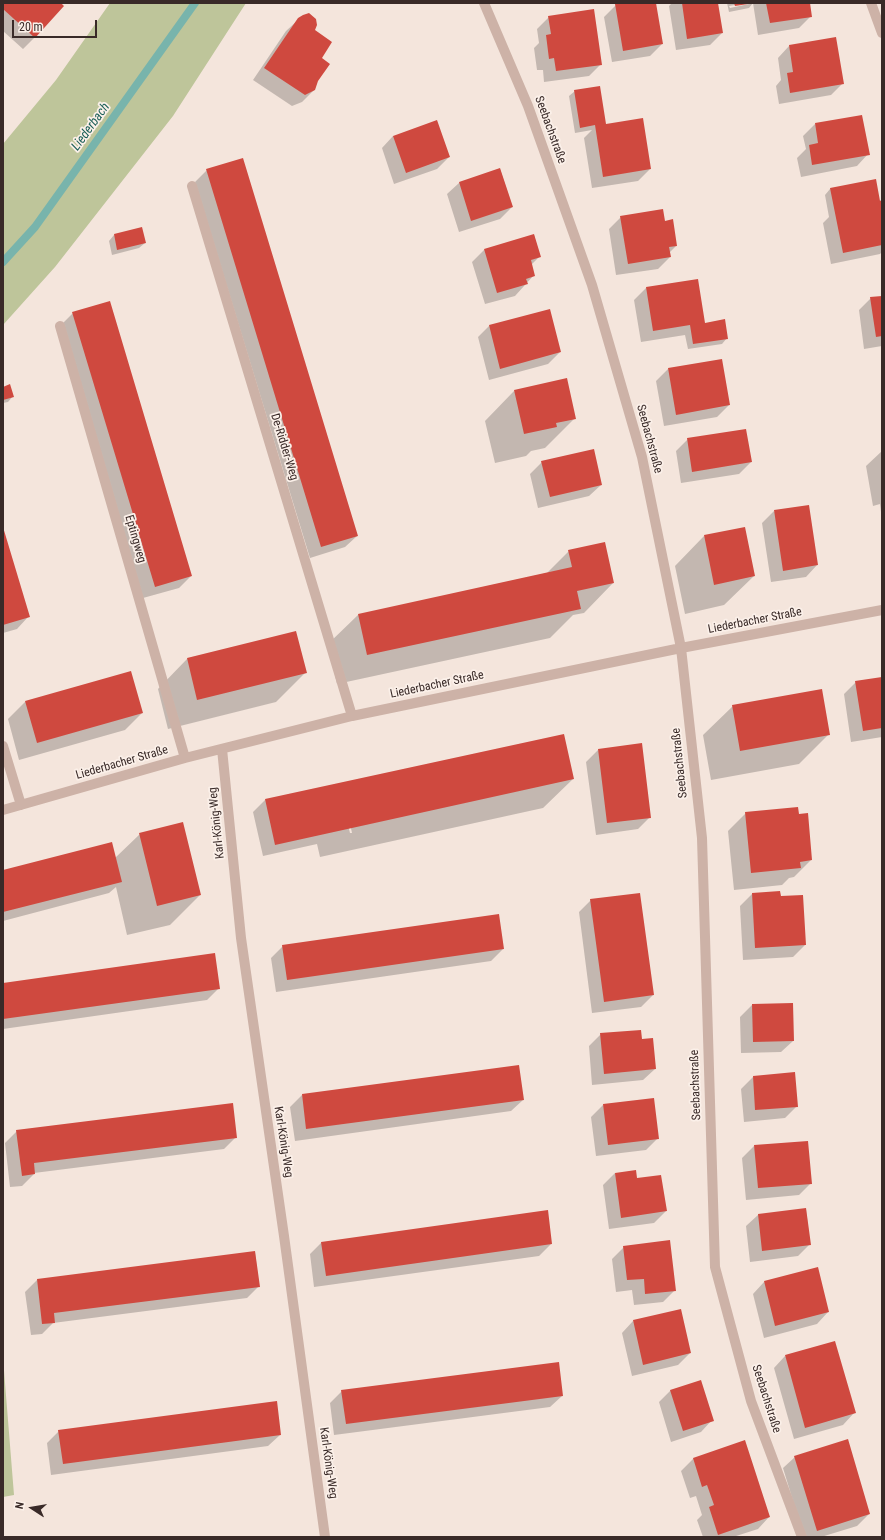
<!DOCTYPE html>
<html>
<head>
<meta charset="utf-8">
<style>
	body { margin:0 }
	#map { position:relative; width:885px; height:1540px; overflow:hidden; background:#f4e5dc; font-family:"Roboto Condensed",sans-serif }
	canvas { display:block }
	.frame { position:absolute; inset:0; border:4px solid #392a28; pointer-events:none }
	.north { position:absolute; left:12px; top:1488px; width:40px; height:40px; -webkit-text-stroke:3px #fbf0e9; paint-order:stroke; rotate:282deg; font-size:11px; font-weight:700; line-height:16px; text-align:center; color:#392a28 }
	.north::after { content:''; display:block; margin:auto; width:14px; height:18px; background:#392a28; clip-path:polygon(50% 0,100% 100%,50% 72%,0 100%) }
	.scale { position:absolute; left:12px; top:20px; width:85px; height:18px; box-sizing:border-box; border:2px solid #392a28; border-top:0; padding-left:5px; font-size:12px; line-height:14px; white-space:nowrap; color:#392a28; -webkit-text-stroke:3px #fbf0e9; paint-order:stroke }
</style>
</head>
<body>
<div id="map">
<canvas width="885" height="1540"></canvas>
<div class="frame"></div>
<div class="north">N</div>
<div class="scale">20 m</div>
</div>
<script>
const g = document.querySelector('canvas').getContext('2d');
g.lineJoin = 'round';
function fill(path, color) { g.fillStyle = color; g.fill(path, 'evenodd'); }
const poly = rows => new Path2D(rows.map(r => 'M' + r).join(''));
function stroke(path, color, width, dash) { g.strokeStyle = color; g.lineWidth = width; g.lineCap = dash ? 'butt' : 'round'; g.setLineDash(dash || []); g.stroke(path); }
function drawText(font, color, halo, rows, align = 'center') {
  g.font = font + ' "Roboto Condensed",sans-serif'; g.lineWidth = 3.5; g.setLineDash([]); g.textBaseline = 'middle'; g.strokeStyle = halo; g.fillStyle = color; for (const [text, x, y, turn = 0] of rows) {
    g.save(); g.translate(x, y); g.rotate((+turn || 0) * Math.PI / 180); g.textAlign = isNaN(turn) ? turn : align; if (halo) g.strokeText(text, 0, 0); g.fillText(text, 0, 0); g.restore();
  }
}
fill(poly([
	[110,3,246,3,173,116,55,267,3,325,3,144,56,80],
	[3,1358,14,1495,3,1497]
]), '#bec59a');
fill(poly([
	[3,3,60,3,35,37,23,49,3,31],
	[627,3,655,3,662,44,650,56,612,62,604,17,616,5],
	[672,3,717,3,722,33,710,45,676,50,669,6],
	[727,3,746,3,729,6,730,8,749,4,749,3,809,3,811,16,799,28,758,35,753,3,749,8,729,12],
	[549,17,601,64,589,76,544,82,543,70,537,70,534,48,539,43,537,29],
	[299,19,314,30,320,58,317,80,314,90,302,102,292,106,253,80,286,31],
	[789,46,843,83,831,95,779,104,776,86,781,80,778,58],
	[575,91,605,125,650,169,638,181,592,188,584,138,592,130,575,133,569,96],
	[815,124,868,154,857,166,801,177,797,158,806,149,803,136],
	[393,136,449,157,437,169,394,184,382,148],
	[500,169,512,207,500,219,459,232,447,194,459,183],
	[207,170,357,536,345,547,310,558,195,182],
	[830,189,882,201,882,252,880,254,831,264,823,223,829,217,825,195],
	[621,217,665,222,676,246,669,253,670,257,658,269,616,275,609,229],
	[114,235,145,243,139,248,112,255,109,241],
	[534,235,540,256,531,265,534,275,515,296,485,304,472,262,484,250],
	[697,280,704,324,727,338,722,344,688,349,685,335,641,342,634,300,646,288],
	[882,297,882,346,864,349,859,310,871,298],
	[73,313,191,576,179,588,143,598,61,325],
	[489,326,560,352,548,364,489,380,478,337],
	[668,369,729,405,717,417,664,426,656,381],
	[3,388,13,396,8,402,3,403],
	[514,391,575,418,545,448,531,451,526,456,495,463,485,421],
	[688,439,751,462,739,474,681,483,676,451],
	[882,451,882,512,881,512,880,504,873,506,866,466],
	[542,462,601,485,589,496,538,508,530,474],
	[774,511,817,565,806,577,771,582,762,523],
	[3,529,28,617,17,629,3,633],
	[704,536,754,576,724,605,685,614,675,566],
	[569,551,613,583,584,613,573,615,550,638,337,684,328,644,358,615,547,573],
	[187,659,306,672,276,702,168,729,158,689],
	[882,678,882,737,851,742,844,694,856,682],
	[25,702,142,713,125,730,19,760,8,719],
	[733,706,829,734,799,764,711,780,703,735],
	[598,750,650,817,638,829,596,835,586,762],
	[573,779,543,808,320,857,317,844,263,856,253,812,265,800,340,784],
	[343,805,346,805,352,833,350,833],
	[746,813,811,860,794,877,789,878,782,885,734,890,728,831],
	[140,834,200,895,170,925,127,935,116,887,109,893,3,921,3,871,115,858],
	[779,892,780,897,805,945,793,957,743,960,740,906,752,894],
	[591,900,653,995,641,1007,592,1013,579,912],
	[283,946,503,949,491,961,276,992,271,958],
	[3,984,219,988,207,1000,3,1029],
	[752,1005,793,1041,781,1052,741,1053,740,1017],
	[601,1034,641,1040,655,1069,643,1080,592,1085,589,1046],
	[753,1077,797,1106,785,1118,744,1122,741,1089],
	[302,1095,523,1100,511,1111,295,1141,290,1107],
	[603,1105,658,1138,646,1150,596,1156,591,1117],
	[17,1131,236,1137,224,1149,34,1173,34,1174,22,1186,10,1187,5,1143],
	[754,1146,811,1183,799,1195,746,1200,742,1158],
	[615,1173,666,1211,654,1223,609,1229,603,1185],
	[806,1209,810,1244,798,1256,750,1262,746,1226,758,1215],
	[321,1243,551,1244,539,1256,314,1287,310,1254],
	[624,1247,675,1290,663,1302,634,1305,632,1290,616,1292,612,1259],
	[255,1252,259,1286,247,1298,53,1323,42,1334,31,1335,25,1292,37,1280],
	[764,1282,828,1312,817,1324,764,1338,753,1294],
	[633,1321,690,1353,678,1365,632,1376,622,1333],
	[785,1356,854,1413,843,1425,794,1439,774,1368],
	[671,1390,712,1420,701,1432,671,1442,659,1402],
	[342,1391,562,1396,550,1407,334,1435,330,1403],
	[59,1431,280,1435,268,1446,51,1475,47,1443],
	[744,1442,769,1517,758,1529,733,1537,703,1537,697,1520,702,1515,696,1496,690,1498,681,1471,693,1459],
	[795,1457,869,1514,857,1526,821,1537,804,1537,783,1468]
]), '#0003');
stroke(poly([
	[3,262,35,227,195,3]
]), '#78b4ac', 8);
fill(poly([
	[3,3,61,3,64,6,35,38,3,9],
	[621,3,656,3,663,44,623,51,615,4],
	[682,3,718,3,723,33,687,39],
	[734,3,748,3,748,4,735,6],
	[766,3,810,3,812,17,770,23],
	[594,9,602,65,556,71,554,58,549,59,546,35,551,34,548,16],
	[309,13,316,19,317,25,315,30,332,42,322,58,330,64,318,81,315,90,305,95,264,68,298,18,303,15],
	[836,37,844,84,790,93,787,73,793,72,789,45],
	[600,86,606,124,643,118,651,169,603,177,595,125,580,128,574,90],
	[862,115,870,155,812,165,809,145,818,143,815,123],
	[437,120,450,157,406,173,393,136],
	[243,158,358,536,321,547,206,169],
	[500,168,513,207,471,221,459,182],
	[876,179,880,201,882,200,882,245,843,253,830,188],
	[663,209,665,221,673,219,677,246,669,247,671,257,628,264,620,216],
	[142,227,146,243,117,250,114,234],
	[534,234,541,257,531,260,535,276,526,279,528,284,497,293,484,249],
	[698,279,705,323,725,319,728,339,693,344,690,325,653,331,646,287],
	[882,296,882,336,876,337,870,297],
	[110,301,192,576,155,587,72,312],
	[550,309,561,352,500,369,489,325],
	[722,359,730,405,676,415,668,368],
	[567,378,576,419,556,423,557,427,524,434,514,390],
	[10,384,14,397,3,400,3,387],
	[746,429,752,462,692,472,687,438],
	[594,449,602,485,550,497,541,461],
	[809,505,818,565,783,571,774,510],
	[3,527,30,617,3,625],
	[745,527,755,576,714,585,704,535],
	[605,542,614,583,577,591,581,609,367,655,358,614,572,567,568,550],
	[296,631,307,673,197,700,187,658],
	[131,671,143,713,37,743,25,701],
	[882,677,882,728,863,731,855,681],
	[822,689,830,735,740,751,732,705],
	[564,734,574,779,275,845,265,799],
	[642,743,651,818,607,823,598,749],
	[798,807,799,814,808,813,812,860,800,862,801,868,751,873,745,812],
	[183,822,201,895,157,906,139,833],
	[112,842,122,882,3,912,3,870],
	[780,891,781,896,803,895,806,945,755,948,752,893],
	[640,893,654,995,604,1002,590,899],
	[499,914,504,949,287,980,282,945],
	[215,953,220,989,3,1019,3,983],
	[793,1003,794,1041,753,1042,752,1004],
	[641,1030,642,1039,653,1038,656,1069,604,1074,600,1033],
	[519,1065,524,1100,306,1129,302,1094],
	[795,1072,798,1107,755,1110,753,1076],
	[654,1098,659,1139,608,1145,603,1104],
	[233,1103,237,1138,34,1163,35,1174,22,1176,16,1130],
	[808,1141,812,1184,758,1188,754,1145],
	[636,1170,637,1178,661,1175,667,1211,621,1218,615,1173],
	[806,1208,811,1245,762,1251,758,1214],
	[548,1210,552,1244,326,1276,321,1242],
	[670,1240,676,1291,645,1294,644,1279,627,1280,623,1246],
	[255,1251,260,1287,54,1313,55,1323,42,1324,37,1279],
	[818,1267,829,1312,775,1326,764,1281],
	[681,1309,691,1353,643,1365,633,1320],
	[835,1341,856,1413,805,1428,785,1355],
	[559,1362,563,1396,346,1424,341,1390],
	[701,1380,714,1421,683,1431,670,1390],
	[277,1401,281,1435,63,1464,58,1430],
	[848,1439,870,1514,817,1531,794,1456],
	[745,1440,770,1517,718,1535,709,1507,714,1505,707,1485,702,1487,693,1458]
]), '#cf493f');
stroke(poly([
	[484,3,528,106,592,285,642,457,681,648,702,838,715,1267,751,1401,802,1537],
	[871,3,882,33],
	[192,186,352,716],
	[60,326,185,758],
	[3,746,21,805],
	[222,749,241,938,284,1236,325,1537],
	[3,810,185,758,352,716,681,648,882,610]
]), '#cdb2a7', 10);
drawText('12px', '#392a28', '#fbf0e9', [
	["Seebachstraße",550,130,70],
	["Seebachstraße",649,439,75],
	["De-Ridder-Weg",284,447,73],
	["Eptingweg",135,539,74],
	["Liederbacher Straße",755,621,-11],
	["Liederbacher Straße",437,685,-12],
	["Liederbacher Straße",122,763,-16],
	["Seebachstraße",680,763,-96],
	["Karl-König-Weg",217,823,-96],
	["Seebachstraße",696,1085,-92],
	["Karl-König-Weg",283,1142,81],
	["Seebachstraße",766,1399,72],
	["Karl-König-Weg",328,1463,82]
]);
drawText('italic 13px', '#1a5e57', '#fbf0e9', [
	["Liederbach",91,127,-54]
]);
</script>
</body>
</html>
